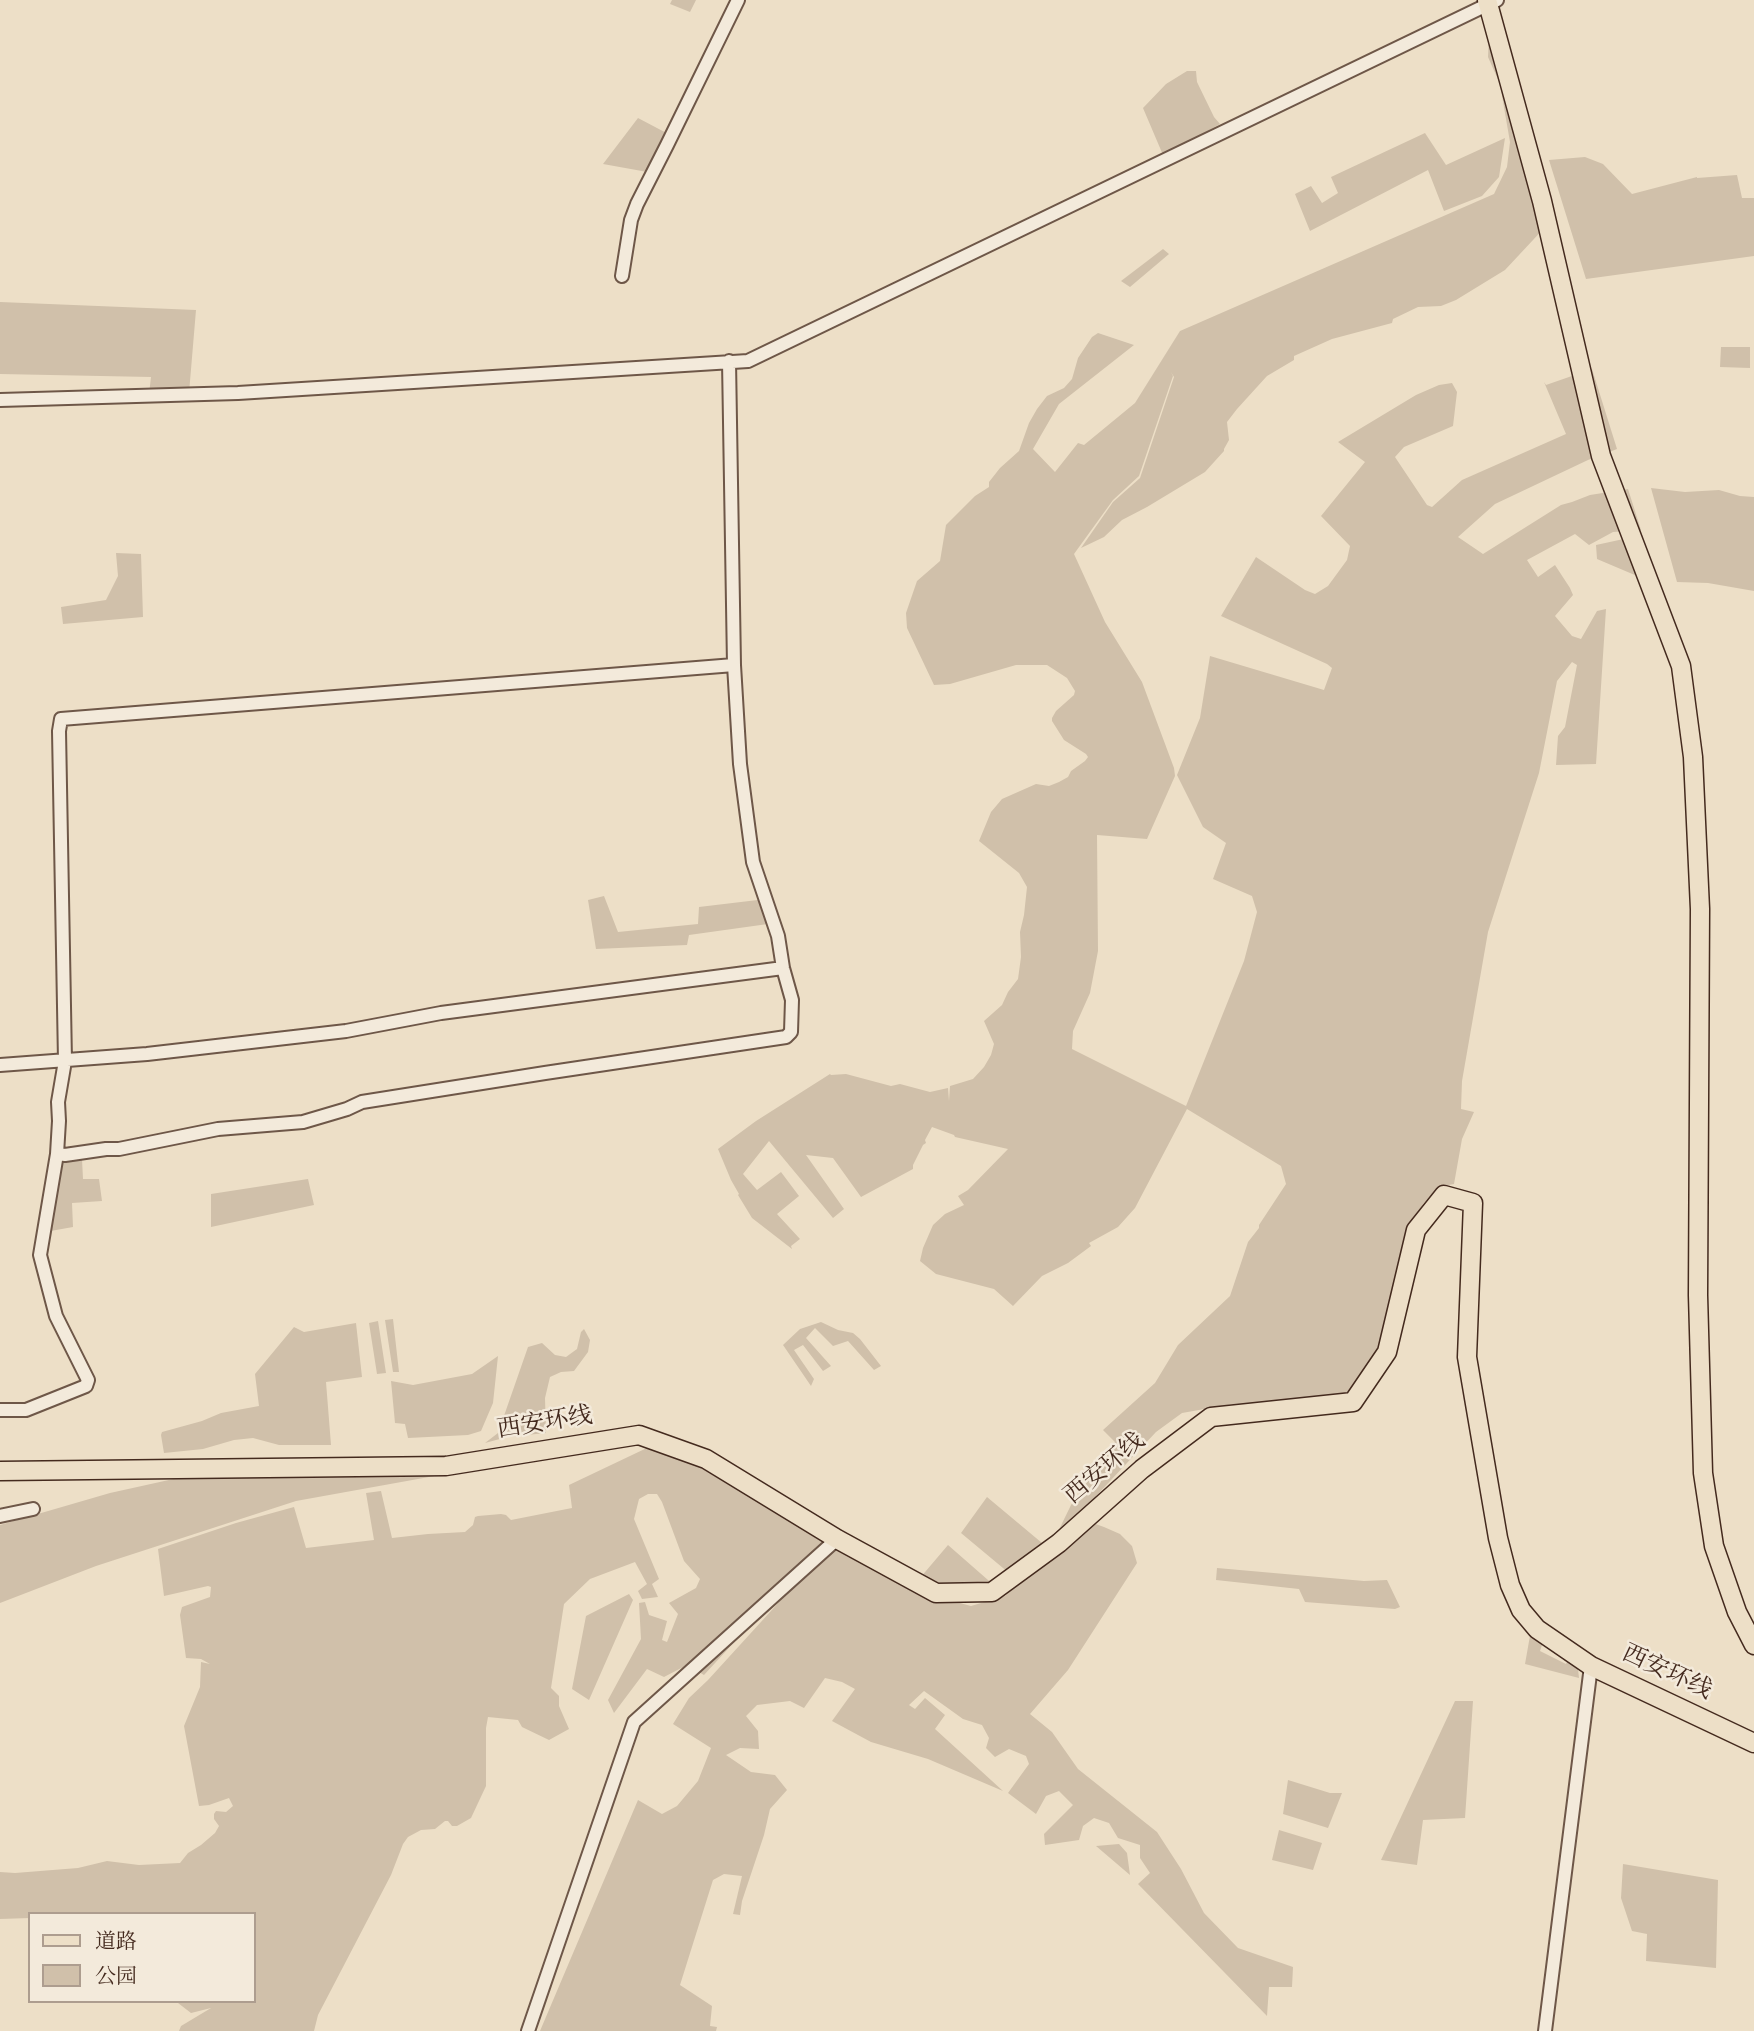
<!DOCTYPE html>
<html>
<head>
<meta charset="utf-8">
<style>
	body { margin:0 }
	#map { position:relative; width:1754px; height:2031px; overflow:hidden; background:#eddfc7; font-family:Vollkorn,"Noto Serif SC",serif }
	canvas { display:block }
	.legend { position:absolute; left:28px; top:1912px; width:228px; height:91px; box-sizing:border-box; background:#f3eadb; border:2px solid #ad9d8f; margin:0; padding:9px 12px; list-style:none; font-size:21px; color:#442a1e }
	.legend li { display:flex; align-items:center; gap:14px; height:35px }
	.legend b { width:35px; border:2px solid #ad9d8f }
</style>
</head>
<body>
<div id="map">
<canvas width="1754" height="2031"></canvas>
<ul class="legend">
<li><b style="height:9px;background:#eddfc7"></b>道路</li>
<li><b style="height:19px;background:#d0c0aa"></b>公园</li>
</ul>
</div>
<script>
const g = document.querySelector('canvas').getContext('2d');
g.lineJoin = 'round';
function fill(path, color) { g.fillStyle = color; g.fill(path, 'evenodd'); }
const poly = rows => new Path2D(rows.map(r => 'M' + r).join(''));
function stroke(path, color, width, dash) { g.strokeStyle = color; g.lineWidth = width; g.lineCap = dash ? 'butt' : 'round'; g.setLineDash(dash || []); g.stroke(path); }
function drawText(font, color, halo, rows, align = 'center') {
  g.font = font + ' Vollkorn,"Noto Serif SC",serif'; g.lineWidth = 5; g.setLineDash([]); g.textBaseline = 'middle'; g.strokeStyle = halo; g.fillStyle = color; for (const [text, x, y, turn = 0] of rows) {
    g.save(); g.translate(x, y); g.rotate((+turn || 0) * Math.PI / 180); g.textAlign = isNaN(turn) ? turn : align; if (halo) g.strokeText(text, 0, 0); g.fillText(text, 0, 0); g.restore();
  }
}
fill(poly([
	[672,0,696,0,690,12,670,4],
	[1489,35,1547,225,1505,270,1456,300,1441,306,1418,307,1393,319,1392,323,1332,339,1294,356,1294,360,1267,376,1237,409,1227,422,1229,440,1224,449,1224,451,1205,472,1147,507,1122,520,1104,537,1081,548,1113,502,1140,478,1174,377,1171,372,1173,376,1139,476,1113,500,1074,554,1105,622,1142,682,1174,768,1175,776,1147,839,1097,835,1098,951,1090,993,1073,1031,1072,1049,1186,1106,1244,961,1257,912,1252,896,1213,879,1226,843,1203,827,1177,775,1200,718,1210,656,1324,690,1332,668,1327,664,1221,616,1256,557,1305,590,1315,594,1328,586,1347,560,1350,546,1321,516,1365,462,1338,442,1416,395,1439,385,1452,383,1457,392,1453,426,1404,447,1395,457,1427,505,1432,507,1462,480,1566,434,1544,382,1546,385,1592,369,1617,449,1588,460,1495,504,1458,537,1483,554,1561,505,1572,502,1590,495,1628,489,1641,530,1613,532,1589,545,1575,534,1527,560,1538,577,1555,565,1570,588,1573,595,1555,616,1572,636,1581,639,1597,611,1606,609,1596,764,1556,765,1558,736,1565,727,1577,665,1572,662,1557,681,1539,773,1488,932,1462,1081,1461,1109,1474,1112,1462,1139,1454,1184,1438,1187,1423,1204,1398,1300,1370,1374,1355,1390,1332,1401,1233,1404,1182,1413,1156,1432,1053,1542,1071,1505,1115,1442,1103,1430,1155,1383,1178,1345,1230,1296,1248,1242,1259,1228,1259,1225,1286,1184,1281,1166,1187,1109,1135,1208,1118,1227,1089,1243,1091,1246,1068,1263,1042,1276,1013,1306,994,1289,936,1274,920,1261,923,1248,933,1225,945,1214,964,1205,958,1196,968,1190,1008,1149,955,1137,954,1135,932,1127,925,1140,926,1143,923,1145,913,1165,913,1169,861,1197,833,1158,806,1155,844,1209,833,1218,769,1141,743,1174,757,1190,781,1172,799,1196,777,1214,800,1239,791,1246,792,1249,752,1218,738,1195,739,1194,731,1180,718,1149,756,1121,830,1074,831,1075,846,1074,891,1086,900,1084,930,1092,948,1088,949,1101,950,1086,973,1079,984,1067,991,1055,994,1044,984,1021,1002,1005,1008,992,1018,979,1021,957,1020,932,1024,915,1027,887,1019,873,979,841,991,812,1002,799,1036,784,1049,786,1059,782,1068,777,1071,771,1085,761,1088,757,1086,754,1064,740,1052,721,1052,718,1056,711,1074,695,1075,691,1067,678,1047,665,1016,665,950,684,934,685,907,628,906,613,917,581,940,561,946,525,975,496,989,487,989,482,1000,468,1019,451,1029,423,1037,409,1047,396,1064,388,1072,379,1078,358,1092,337,1098,333,1134,345,1059,404,1033,449,1055,472,1078,443,1084,445,1135,403,1180,331,1494,194,1507,167,1510,142,1500,84,1488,57],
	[1187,71,1196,71,1197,82,1214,117,1220,124,1163,155,1143,108,1166,84],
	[638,118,674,137,653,173,603,164],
	[1425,133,1446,165,1505,138,1499,177,1482,196,1444,211,1428,170,1310,231,1295,194,1311,186,1322,203,1338,193,1331,177],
	[1585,157,1603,164,1632,194,1697,177,1697,178,1737,175,1742,198,1754,198,1754,256,1586,279,1549,160],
	[1163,249,1169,254,1130,287,1121,281],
	[0,302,196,310,189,393,149,394,151,377,0,374],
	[1721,347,1750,347,1750,368,1720,367],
	[1651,488,1685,492,1719,490,1740,496,1754,497,1754,591,1708,583,1677,582],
	[1642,535,1656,584,1597,559,1596,545],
	[116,553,141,554,143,617,63,624,61,607,106,600,118,576],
	[604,896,618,932,698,924,699,907,766,899,775,923,689,935,687,945,596,949,588,900],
	[82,1159,83,1179,99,1179,102,1201,72,1203,73,1227,45,1232,56,1161],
	[308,1179,314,1205,211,1227,211,1194],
	[393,1319,399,1372,393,1372,385,1320],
	[378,1321,386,1373,377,1374,369,1323],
	[821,1322,838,1330,853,1333,860,1339,881,1366,874,1370,848,1341,833,1346,815,1328,806,1338,831,1366,823,1371,803,1345,794,1350,814,1379,811,1386,783,1345,800,1329],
	[356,1323,362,1377,326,1382,331,1445,279,1445,253,1438,234,1440,203,1449,164,1453,161,1435,162,1432,202,1421,221,1413,259,1406,255,1374,294,1327,304,1332],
	[584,1329,590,1340,588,1352,574,1371,561,1372,550,1377,545,1398,546,1433,507,1437,485,1443,498,1433,528,1347,542,1343,555,1355,566,1357,577,1349,581,1332],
	[498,1356,493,1403,481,1431,468,1435,408,1438,405,1424,395,1423,391,1381,413,1385,472,1374],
	[651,1446,682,1457,786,1518,829,1539,704,1675,687,1665,664,1677,647,1669,614,1713,608,1700,641,1639,639,1603,645,1602,649,1615,667,1621,662,1640,667,1642,678,1614,669,1603,696,1588,700,1579,684,1561,662,1502,657,1494,648,1494,639,1499,634,1519,659,1579,652,1584,658,1597,642,1599,638,1591,647,1584,635,1562,590,1579,564,1604,551,1688,559,1696,559,1706,569,1729,549,1740,522,1727,518,1720,488,1717,486,1728,486,1786,471,1818,457,1826,452,1826,448,1821,445,1821,435,1829,421,1830,408,1837,403,1844,391,1875,318,2015,314,2031,179,2031,181,2026,211,2008,191,2013,178,2003,173,2001,254,2001,254,1914,60,1913,30,1914,30,1918,0,1919,0,1872,15,1873,78,1868,107,1861,139,1865,180,1863,188,1853,201,1845,215,1833,219,1826,214,1819,214,1814,216,1811,226,1812,233,1806,229,1798,209,1805,199,1806,184,1726,200,1687,201,1662,210,1664,201,1659,186,1658,180,1615,182,1607,210,1597,211,1587,208,1586,164,1596,158,1549,236,1523,294,1507,306,1548,374,1540,366,1493,381,1491,392,1538,428,1534,465,1532,473,1525,475,1517,478,1516,501,1514,506,1515,511,1520,572,1508,569,1485],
	[501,1464,296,1501,96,1566,0,1603,0,1525,110,1493,196,1474],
	[987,1497,1048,1548,1015,1578,961,1533],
	[1090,1522,1104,1527,1120,1534,1132,1546,1137,1563,1068,1670,1030,1714,1052,1732,1078,1769,1157,1832,1181,1869,1204,1913,1238,1948,1293,1967,1292,1987,1269,1987,1267,2016,1138,1884,1150,1873,1140,1858,1140,1845,1118,1838,1109,1823,1094,1818,1083,1826,1079,1840,1045,1845,1044,1834,1073,1805,1059,1791,1046,1796,1036,1814,1008,1793,1029,1764,1026,1756,1009,1749,995,1757,986,1748,989,1738,982,1725,963,1719,924,1691,909,1705,915,1709,925,1698,945,1715,935,1729,1003,1791,928,1759,871,1742,832,1721,855,1689,842,1682,825,1678,804,1708,790,1701,757,1705,746,1716,758,1731,759,1749,740,1748,726,1755,751,1772,775,1775,787,1790,770,1809,764,1835,742,1901,740,1915,733,1914,742,1876,724,1874,713,1880,680,1985,712,2006,710,2026,717,2027,716,2031,540,2031,638,1800,662,1814,677,1806,698,1781,711,1748,673,1724,689,1698,708,1680,833,1543,926,1594,971,1606,1005,1596],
	[948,1545,996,1587,954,1591,920,1578],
	[1217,1568,1364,1581,1387,1580,1400,1607,1395,1609,1305,1602,1299,1589,1216,1580],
	[629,1594,633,1600,589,1700,572,1689,586,1616],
	[1531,1630,1544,1639,1540,1651,1566,1664,1570,1656,1577,1660,1579,1678,1525,1664],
	[1455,1701,1473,1701,1465,1818,1423,1820,1417,1865,1381,1860],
	[1288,1780,1330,1793,1342,1793,1328,1828,1283,1814],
	[1279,1830,1322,1843,1313,1870,1272,1860],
	[1119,1844,1127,1853,1130,1875,1096,1846],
	[1623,1864,1718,1880,1716,1968,1646,1961,1647,1934,1632,1931,1621,1898]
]), '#d0c0aa');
const street = poly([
	[622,276,631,220,637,204,667,145,738,0],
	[0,400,238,393,748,361,1497,0],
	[0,1065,147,1054,346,1031,441,1013,783,968],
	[57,1154,65,1155,106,1149,119,1149,218,1129,303,1122,347,1109,362,1102,545,1073,786,1037,791,1032,792,1000,783,968,778,936,753,862,740,764,734,665,729,361],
	[0,1410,26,1410,86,1386,88,1380,56,1316,40,1255,57,1154,59,1121,58,1102,65,1061,59,731,61,719,734,665],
	[0,1516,33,1509],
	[528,2031,634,1722,837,1539],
	[1545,2031,1591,1666]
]);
const primary = poly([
	[1487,0,1542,201,1601,456,1681,666,1693,757,1700,909,1698,1295,1703,1473,1714,1546,1737,1612,1754,1645],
	[0,1471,446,1466,639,1435,706,1459,837,1539,936,1593,992,1592,1059,1543,1142,1469,1211,1417,1353,1402,1387,1352,1416,1230,1444,1195,1473,1203,1467,1357,1498,1538,1510,1585,1521,1610,1537,1629,1591,1666,1754,1743]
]);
stroke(street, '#6e5748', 16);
stroke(primary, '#442a1e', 21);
stroke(street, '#f3eadb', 12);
stroke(primary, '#eddfc7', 18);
drawText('24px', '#442a1e', '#f3eadb', [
	["西安环线",545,1425,-9],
	["西安环线",1106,1470,-40],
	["西安环线",1666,1674,25]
]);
</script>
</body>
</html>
